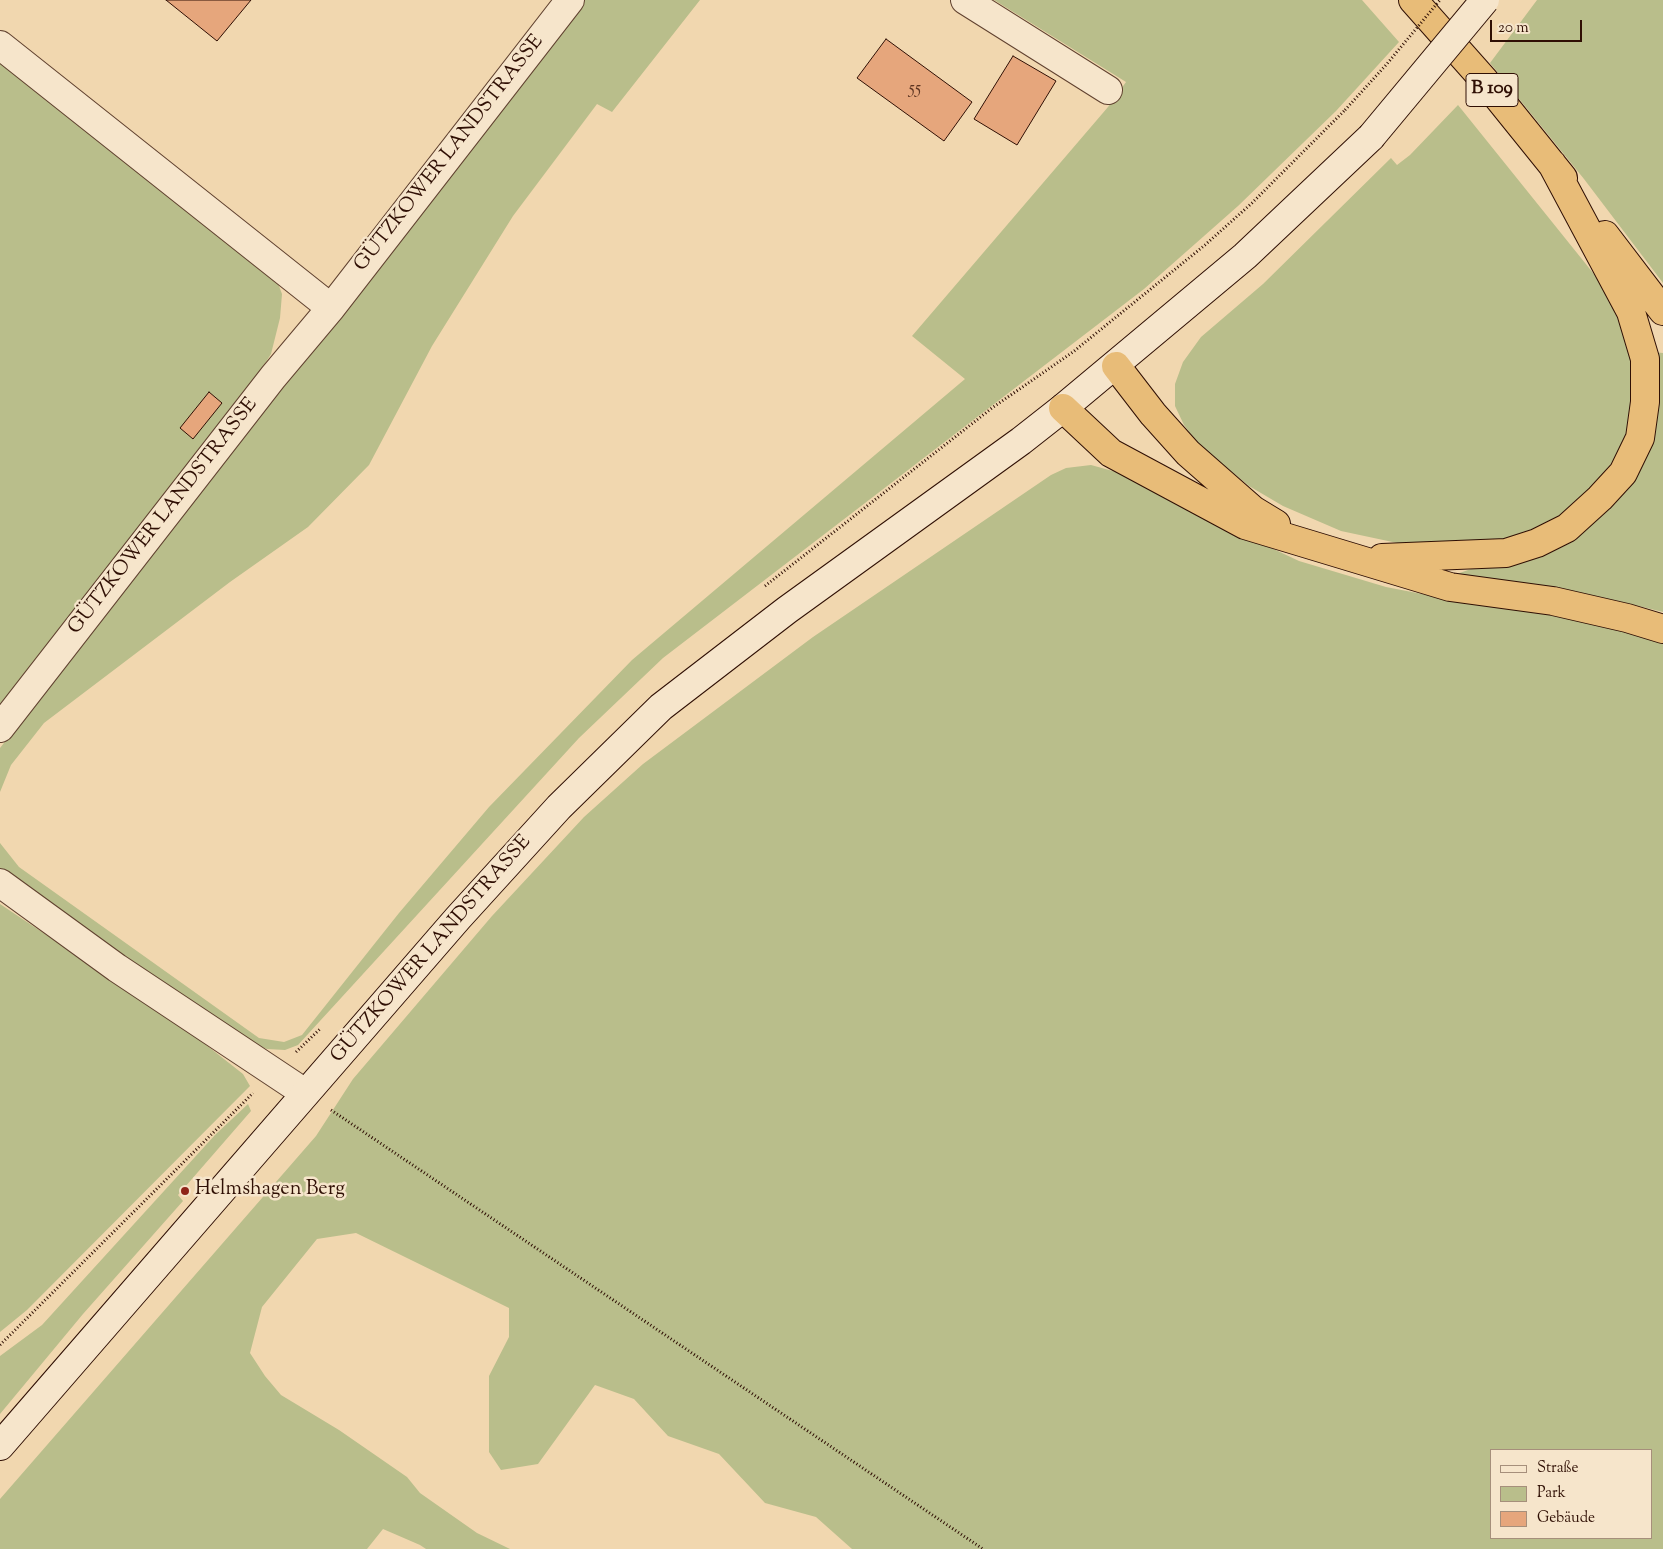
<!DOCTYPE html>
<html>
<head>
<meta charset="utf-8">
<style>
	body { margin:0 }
	#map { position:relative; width:1663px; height:1549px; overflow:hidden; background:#f1d7af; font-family:"Sorts Mill Goudy",serif }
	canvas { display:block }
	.legend { position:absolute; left:1490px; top:1449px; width:162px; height:90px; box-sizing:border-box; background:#f6e5cb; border:1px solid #a68f7b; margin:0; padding:6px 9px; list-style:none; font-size:15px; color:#2f0f04 }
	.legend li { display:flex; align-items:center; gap:10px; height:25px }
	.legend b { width:25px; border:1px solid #a68f7b }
	.scale { position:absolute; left:1490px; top:20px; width:92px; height:22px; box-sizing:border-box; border:2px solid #2f0f04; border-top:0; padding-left:6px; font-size:15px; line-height:18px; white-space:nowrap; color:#2f0f04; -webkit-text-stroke:4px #f6e5cb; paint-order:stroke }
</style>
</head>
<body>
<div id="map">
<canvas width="1663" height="1549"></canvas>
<ul class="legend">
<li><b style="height:6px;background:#f6e5cb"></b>Straße</li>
<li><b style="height:14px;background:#b9be8b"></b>Park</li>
<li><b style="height:14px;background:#e6a67c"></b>Gebäude</li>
</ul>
<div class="scale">20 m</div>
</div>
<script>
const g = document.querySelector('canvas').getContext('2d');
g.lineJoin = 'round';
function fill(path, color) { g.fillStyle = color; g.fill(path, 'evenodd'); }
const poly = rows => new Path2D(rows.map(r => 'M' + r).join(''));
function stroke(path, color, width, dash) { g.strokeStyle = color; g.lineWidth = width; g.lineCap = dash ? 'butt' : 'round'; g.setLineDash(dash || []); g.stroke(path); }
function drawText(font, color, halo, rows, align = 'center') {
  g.font = font + ' "Sorts Mill Goudy",serif'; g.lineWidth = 5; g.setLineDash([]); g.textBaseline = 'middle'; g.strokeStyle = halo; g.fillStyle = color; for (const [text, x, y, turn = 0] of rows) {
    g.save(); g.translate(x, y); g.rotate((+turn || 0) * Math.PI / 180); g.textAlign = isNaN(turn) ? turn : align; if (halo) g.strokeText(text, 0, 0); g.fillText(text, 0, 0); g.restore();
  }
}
fill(poly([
	[581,0,700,0,612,112,597,104,513,216,432,346,369,465,308,527,230,582,44,723,11,765,0,792,0,748],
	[994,0,1362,0,1399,42,1336,111,1238,206,1144,289,663,658,579,738,298,1045,285,1050,267,1049,246,1041,0,873,0,843,19,867,259,1038,284,1042,302,1035,399,913,489,807,632,660,965,379,912,336,1108,107,1126,82],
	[1537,0,1663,0,1663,283,1584,179,1490,63],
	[0,59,276,278,282,294,280,318,271,354,257,376,0,705],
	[1458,105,1614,299,1631,339,1632,405,1626,436,1615,458,1598,482,1576,504,1554,521,1530,532,1501,541,1402,544,1341,531,1283,506,1249,486,1198,444,1184,425,1175,406,1175,384,1183,362,1201,337,1263,284,1391,158,1397,165,1410,155],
	[1652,352,1663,353,1663,612,1618,601,1563,591,1451,576,1471,569,1491,567,1582,532,1604,514,1623,490],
	[1091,465,1120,473,1214,521,1299,561,1386,587,1448,599,1549,614,1663,641,1663,1549,852,1549,816,1517,765,1503,719,1454,668,1436,634,1399,595,1385,538,1464,501,1470,489,1452,489,1376,509,1337,509,1308,356,1233,317,1239,262,1307,250,1353,265,1376,281,1395,339,1430,407,1477,420,1493,477,1533,510,1549,426,1549,420,1545,383,1529,367,1549,0,1549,0,1499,316,1136,353,1079,492,916,584,817,643,764,813,637,1051,475,1066,468],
	[1492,1450,1652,1450,1652,1538,1492,1538],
	[0,904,177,1022,243,1074,250,1086,27,1310,0,1332],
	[248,1104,251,1111,178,1195,183,1201,83,1314,0,1414,0,1356,42,1325,215,1135]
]), '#b9be8b');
const building = poly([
	[166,0,251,0,217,41,166,0],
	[886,39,972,102,944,141,857,78,886,39],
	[1013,56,1056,81,1017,145,974,119,1013,56],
	[209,392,222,403,193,439,180,428,209,392]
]);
fill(building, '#e6a67c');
stroke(building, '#2f0f04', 1);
const minor = poly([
	[965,0,1108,90],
	[0,45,331,308],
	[0,728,273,377,331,308,570,0],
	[0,883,117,968,305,1093]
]);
const secondary = poly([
	[0,1446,458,918,559,807,661,707,787,610,1021,441,1063,408,1245,256,1371,137]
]);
const trunk = poly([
	[1413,0,1484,80,1563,178],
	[1605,235,1663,311],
	[1116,366,1153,414,1188,453,1253,510,1276,524],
	[1063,408,1111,453,1245,525,1450,587,1553,601,1627,618,1663,629],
	[1382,558,1506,553,1537,543,1567,528,1600,498,1623,473,1640,438,1645,402,1645,359,1631,312,1552,164]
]);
stroke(minor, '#60412f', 30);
stroke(secondary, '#2f0f04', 30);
stroke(trunk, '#2f0f04', 30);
stroke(poly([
	[765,586,992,408,1073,352,1205,245,1252,203,1345,110],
	[296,1052,320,1029],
	[331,1110,983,1549],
	[0,1345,253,1093]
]), '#2f0f04', 3, [1, 2.5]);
stroke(minor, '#f6e5cb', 28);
stroke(secondary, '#f6e5cb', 28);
stroke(trunk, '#e8bc78', 28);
const secondaryBridge = poly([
	[1371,137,1485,0]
]);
stroke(secondaryBridge, '#2f0f04', 30, []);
stroke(poly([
	[1345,110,1386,65,1440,0]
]), '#2f0f04', 3, [1, 2.5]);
stroke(secondaryBridge, '#f6e5cb', 28);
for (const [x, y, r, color] of [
	[185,1191,5,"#8f2418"]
]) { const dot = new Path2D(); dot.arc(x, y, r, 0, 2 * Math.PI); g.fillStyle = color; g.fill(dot); stroke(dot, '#f6e5cb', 2); }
drawText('18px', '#5d3522', null, [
	["55",915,90]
]);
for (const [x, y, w] of [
	[1492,90,52]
]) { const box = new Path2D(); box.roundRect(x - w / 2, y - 16.5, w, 33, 4); g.fillStyle = '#f6e5cb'; g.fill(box); stroke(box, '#2f0f04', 1); }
drawText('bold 19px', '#2f0f04', null, [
	["B 109",1492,90]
]);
drawText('20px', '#2f0f04', '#f6e5cb', [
	["GÜTZKOWER LANDSTRASSE",450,154,-52],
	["GÜTZKOWER LANDSTRASSE",164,517,-52],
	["GÜTZKOWER LANDSTRASSE",432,950,-49]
]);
drawText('20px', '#2f0f04', '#f6e5cb', [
	["Helmshagen Berg",195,1191]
], 'left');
</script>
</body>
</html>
